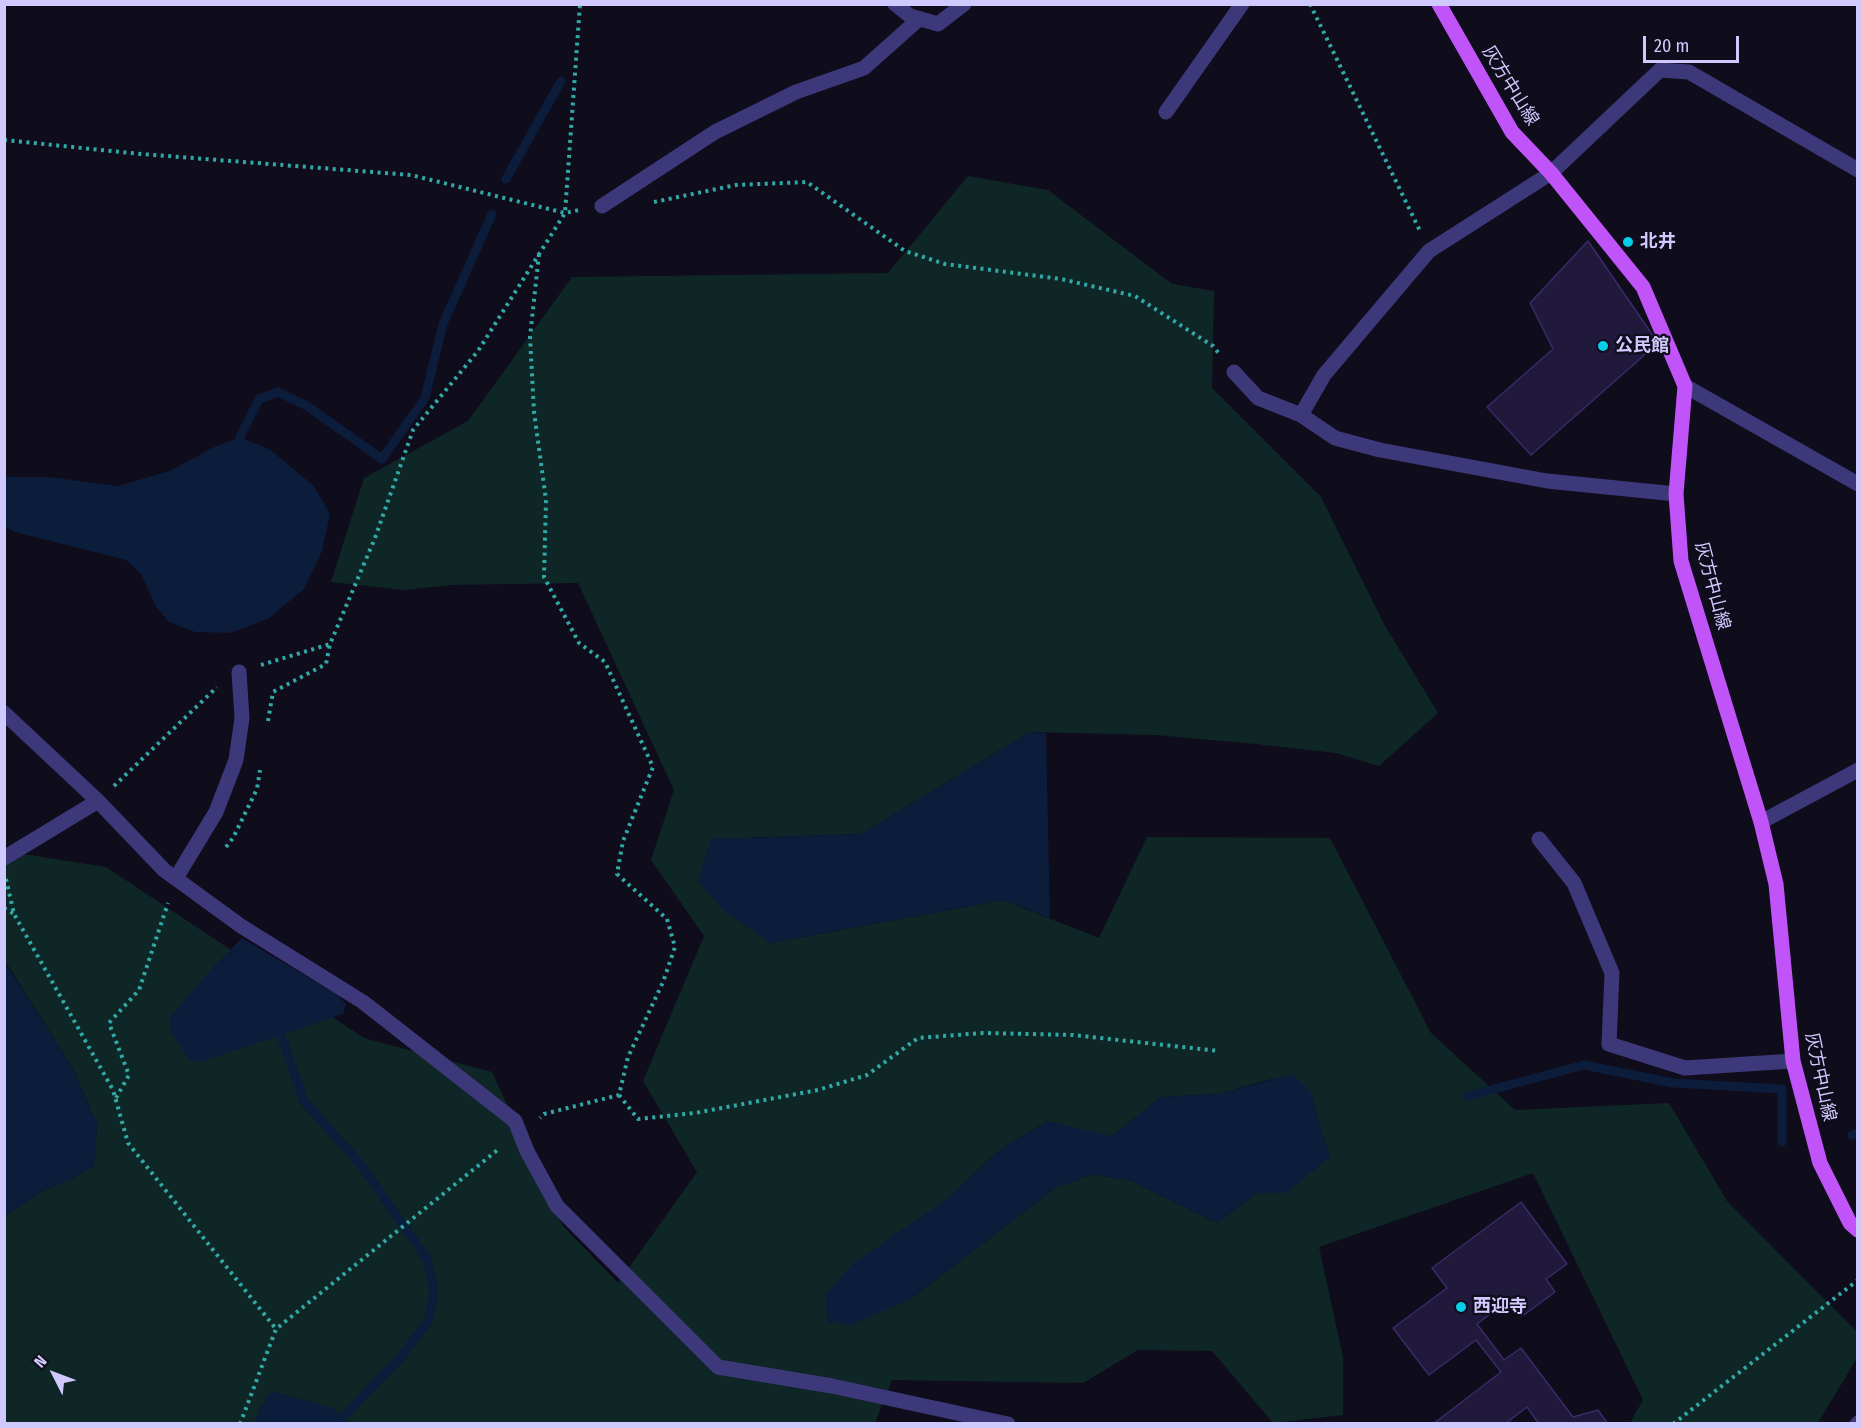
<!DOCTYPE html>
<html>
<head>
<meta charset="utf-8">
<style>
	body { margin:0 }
	#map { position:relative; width:1862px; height:1428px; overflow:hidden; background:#0f0c1c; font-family:"Fira Sans Condensed",sans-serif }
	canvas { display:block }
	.frame { position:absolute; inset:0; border:6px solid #d0c9fd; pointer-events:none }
	.north { position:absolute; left:24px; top:1344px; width:60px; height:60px; -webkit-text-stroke:4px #0f0c1c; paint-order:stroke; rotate:312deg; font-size:16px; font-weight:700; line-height:24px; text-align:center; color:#d0c9fd }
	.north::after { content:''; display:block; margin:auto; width:21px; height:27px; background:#d0c9fd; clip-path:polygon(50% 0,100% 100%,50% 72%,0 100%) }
	.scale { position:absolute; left:1643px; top:36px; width:96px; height:27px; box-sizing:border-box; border:3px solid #d0c9fd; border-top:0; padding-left:8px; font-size:18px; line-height:21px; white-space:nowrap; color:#d0c9fd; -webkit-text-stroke:4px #0f0c1c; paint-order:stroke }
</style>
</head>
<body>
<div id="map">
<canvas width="1862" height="1428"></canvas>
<div class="frame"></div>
<div class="north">N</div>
<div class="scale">20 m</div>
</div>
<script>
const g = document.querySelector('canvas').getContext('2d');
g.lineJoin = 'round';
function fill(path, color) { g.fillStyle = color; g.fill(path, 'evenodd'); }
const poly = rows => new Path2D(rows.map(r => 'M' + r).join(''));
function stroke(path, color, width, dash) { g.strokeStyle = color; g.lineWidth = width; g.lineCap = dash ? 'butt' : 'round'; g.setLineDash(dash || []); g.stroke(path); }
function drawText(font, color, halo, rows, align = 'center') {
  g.font = font + ' "Fira Sans Condensed","Noto Sans JP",sans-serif'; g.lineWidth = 4.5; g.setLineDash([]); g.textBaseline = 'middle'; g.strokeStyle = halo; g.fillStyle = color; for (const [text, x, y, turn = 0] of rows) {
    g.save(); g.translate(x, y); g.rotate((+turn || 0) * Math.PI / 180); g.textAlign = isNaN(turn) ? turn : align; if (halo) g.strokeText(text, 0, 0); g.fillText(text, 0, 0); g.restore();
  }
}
fill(poly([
	[968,176,1048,190,1172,284,1214,291,1212,388,1321,497,1384,624,1438,713,1379,766,1336,753,1256,744,1156,735,1030,732,861,834,711,839,770,943,1003,900,1099,938,1147,837,1330,838,1431,1033,1515,1110,1669,1103,1727,1201,1857,1332,1857,1358,1818,1423,1630,1423,1643,1400,1533,1173,1319,1247,1343,1357,1343,1415,1273,1423,1212,1351,1138,1350,1083,1383,892,1380,875,1423,5,1423,5,1216,42,1191,67,1181,94,1166,97,1124,72,1067,5,961,4,851,106,867,364,1038,492,1072,563,1226,618,1283,697,1172,643,1081,704,936,651,860,674,790,578,583,451,585,404,590,331,582,364,478,468,421,572,277,888,273],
	[1271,1079,1286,1193,1257,1193,1217,1223,1131,1181,1093,1174,1055,1188,909,1300,948,1198,1002,1148,1048,1121,1111,1137,1161,1097,1219,1094]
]), '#0f2626');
fill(poly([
	[240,437,269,449,314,486,330,514,322,551,304,589,268,619,230,633,195,632,169,622,156,607,141,574,126,560,15,532,5,526,5,477,49,477,118,486,170,471,214,447],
	[1030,732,1046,733,1050,918,1003,900,770,943,725,912,698,881,711,839,861,834],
	[242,938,336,994,346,1004,343,1014,203,1061,190,1061,171,1033,170,1018,212,968],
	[4,961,72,1067,97,1124,94,1166,67,1181,42,1191,5,1216],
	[1292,1074,1310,1090,1330,1157,1286,1193,1257,1193,1217,1223,1131,1181,1093,1174,1055,1188,909,1300,850,1325,828,1322,825,1296,851,1265,948,1198,1002,1148,1048,1121,1111,1136,1161,1097,1219,1094],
	[272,1391,332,1408,350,1423,254,1423,261,1406]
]), '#0c1c3b');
stroke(poly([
	[506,179,561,81],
	[240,437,259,399,278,392,307,406,382,459,425,398,443,324,492,214],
	[281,1035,304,1101,361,1165,427,1259,434,1288,429,1320,401,1357,343,1417],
	[1468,1096,1584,1065,1673,1083,1782,1089,1782,1142],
	[1852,1135,1858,1133]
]), '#0c1c3b', 9);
const building = poly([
	[1588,241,1658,343,1531,455,1487,407,1553,349,1530,303,1588,241],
	[1521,1202,1567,1264,1546,1279,1555,1292,1524,1315,1512,1298,1477,1324,1504,1360,1521,1348,1573,1417,1598,1410,1608,1424,1539,1424,1527,1407,1505,1424,1433,1424,1501,1372,1476,1340,1429,1375,1393,1328,1447,1288,1432,1268,1521,1202]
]);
fill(building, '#21193c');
stroke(building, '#392b68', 1.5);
stroke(poly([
	[1310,4,1420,231],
	[4,140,141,154,411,175,565,213,579,210],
	[654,202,736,185,807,182,905,251,945,264,1061,279,1135,296,1213,346,1220,355],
	[539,254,530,337,534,412,546,500,544,577,579,643,605,662,653,767,623,841,617,874,667,919,675,947,663,982,628,1057,619,1095,544,1114,540,1118],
	[261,665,330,644,375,538,413,430,478,351,565,213,580,4],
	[268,721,273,692,326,664,330,644],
	[114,786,217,687],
	[226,847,233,838,257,789,260,770],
	[6,879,14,914,113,1090,128,1143,276,1329],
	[4,908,14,914],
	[619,1095,638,1119,695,1113,818,1090,867,1075,918,1038,983,1033,1073,1035,1219,1051],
	[116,1098,129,1075,109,1023,139,990,168,903],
	[240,1424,276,1329,500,1148],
	[1673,1424,1858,1280]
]), '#31a9a6', 4, [3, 4.5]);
stroke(poly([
	[895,4,910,16,938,24,964,4],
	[1166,112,1242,4],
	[602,206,715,132,796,92,864,68,919,19],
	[1234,372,1258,398,1301,415,1335,438,1380,450,1547,481,1676,494],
	[1685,386,1858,484],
	[1301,415,1324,375,1429,251,1551,173,1660,70,1689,72,1858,170],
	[4,713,98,801,164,870,241,926,363,1002,515,1121,527,1151,557,1206,718,1367,832,1386,1008,1424],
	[1761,822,1858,770],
	[1539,839,1574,883,1612,973,1609,1044,1685,1068,1793,1061],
	[4,858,98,801],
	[176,878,216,812,236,760,242,718,239,672],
	[1857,1424,1858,1423]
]), '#3d387a', 15);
stroke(poly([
	[1439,4,1512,132,1551,173,1643,287,1685,386,1676,494,1681,561,1761,822,1776,884,1793,1061,1820,1163,1850,1223,1858,1230]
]), '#c054f9', 15);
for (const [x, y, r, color] of [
	[1628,242,6,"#08cdea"],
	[1603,346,6,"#08cdea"],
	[1461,1307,6,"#08cdea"]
]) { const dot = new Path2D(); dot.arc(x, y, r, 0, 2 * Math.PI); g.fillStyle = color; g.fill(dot); stroke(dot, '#0f0c1c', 2); }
drawText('18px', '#d0c9fd', '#0f0c1c', [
	["灰方中山線",1510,86,58],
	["灰方中山線",1712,586,75],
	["灰方中山線",1820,1077,78]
]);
drawText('bold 18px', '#d0c9fd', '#0f0c1c', [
	["北井",1640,242],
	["公民館",1615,346],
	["西迎寺",1473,1307]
], 'left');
</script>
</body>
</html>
